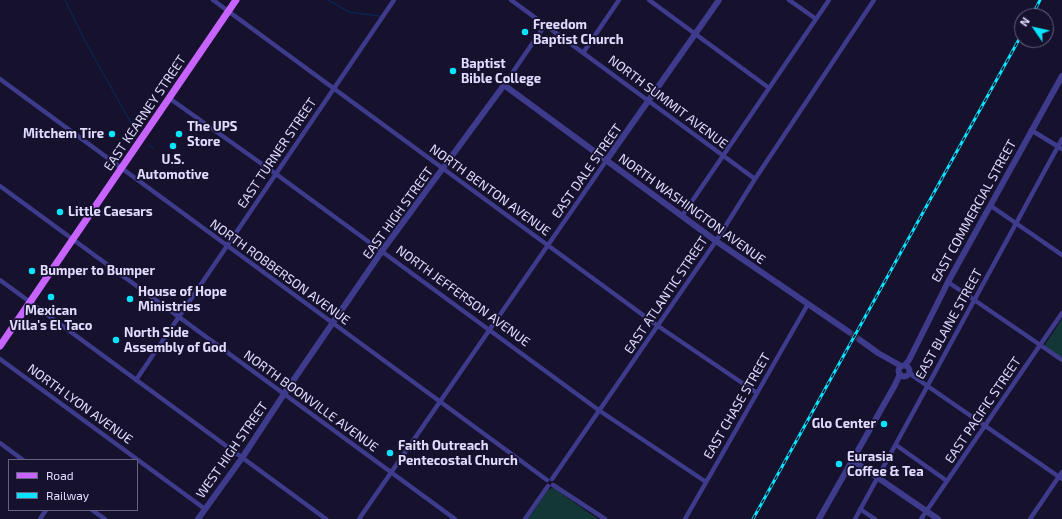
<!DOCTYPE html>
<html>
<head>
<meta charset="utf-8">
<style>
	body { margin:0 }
	#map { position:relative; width:1062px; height:519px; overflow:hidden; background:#16112c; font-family:"Exo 2",sans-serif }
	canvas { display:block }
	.legend { position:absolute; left:8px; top:459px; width:130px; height:52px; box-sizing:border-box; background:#16112c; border:1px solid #676280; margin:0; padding:5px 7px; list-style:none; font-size:12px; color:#e0dcff }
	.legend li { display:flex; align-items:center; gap:8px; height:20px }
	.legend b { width:20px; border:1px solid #676280 }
	.north { position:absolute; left:1014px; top:8px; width:40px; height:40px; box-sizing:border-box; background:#16112c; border:1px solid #676280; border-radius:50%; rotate:304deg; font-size:11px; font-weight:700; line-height:16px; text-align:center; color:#e0dcff }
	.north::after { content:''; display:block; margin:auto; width:14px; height:18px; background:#08e3ff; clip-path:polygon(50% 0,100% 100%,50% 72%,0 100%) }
</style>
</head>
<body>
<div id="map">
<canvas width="1062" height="519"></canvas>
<ul class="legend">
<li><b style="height:5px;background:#c763ff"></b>Road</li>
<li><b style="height:5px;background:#08e3ff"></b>Railway</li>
</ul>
<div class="north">N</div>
</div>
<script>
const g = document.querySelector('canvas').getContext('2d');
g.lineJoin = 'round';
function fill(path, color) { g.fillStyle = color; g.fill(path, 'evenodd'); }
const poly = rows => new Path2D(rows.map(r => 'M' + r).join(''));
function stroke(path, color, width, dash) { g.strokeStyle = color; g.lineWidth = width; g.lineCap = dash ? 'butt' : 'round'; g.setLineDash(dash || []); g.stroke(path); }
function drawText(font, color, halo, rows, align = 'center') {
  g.font = font + ' "Exo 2",sans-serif'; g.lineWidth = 3.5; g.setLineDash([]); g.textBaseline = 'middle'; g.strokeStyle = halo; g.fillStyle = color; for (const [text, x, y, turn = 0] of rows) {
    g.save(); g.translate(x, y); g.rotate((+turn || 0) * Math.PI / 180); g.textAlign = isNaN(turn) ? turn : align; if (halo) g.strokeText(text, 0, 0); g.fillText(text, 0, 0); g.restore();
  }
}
fill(poly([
	[1062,319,1062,358,1044,346],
	[552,488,555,489,598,519,528,519,548,490]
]), '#133736');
stroke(poly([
	[65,0,84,39,136,132],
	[328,0,349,12,380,16],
	[149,145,153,148]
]), '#0c2450', 1.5);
stroke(poly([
	[849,332,860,340]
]), '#342f4c', 6, [6, 3]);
stroke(poly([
	[213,0,658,326,757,393],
	[511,0,755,179],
	[649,0,769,88],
	[789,0,816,19],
	[583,53,619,0],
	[0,79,547,480],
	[504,85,545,25],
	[169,98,276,174,600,411,706,482],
	[1031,130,1062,149],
	[0,186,455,519],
	[991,206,1062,255],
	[682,216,829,0],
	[0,280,326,519],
	[948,282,1062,360],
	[0,359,205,509],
	[910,372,913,376,1062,479],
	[136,380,394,0],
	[0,443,23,460],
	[896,445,947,481],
	[552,479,716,241,755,179,874,0],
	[553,485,605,519],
	[860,509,875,519],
	[92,510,105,519],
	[40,519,46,510],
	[359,519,606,161],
	[525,519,548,486],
	[685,519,808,304],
	[855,519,1062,139],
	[921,519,1062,313],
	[1030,519,1062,472]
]), '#3f3b8c', 4.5);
stroke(poly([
	[606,161,719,0],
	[860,340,878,353,901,366],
	[905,365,909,360,948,282,1062,76],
	'898.5 371a5.5 5.5 0 1 1 11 0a5.5 5.5 0 1 1-11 0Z',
	[852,460,938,519],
	[198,519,242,458,286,391,382,251,504,85,716,241,849,332],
	[819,519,895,385,900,374]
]), '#3f3b8c', 6);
stroke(poly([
	[0,346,236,0]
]), '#c763ff', 7);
const rail = poly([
	[1032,16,1040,0],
	[753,519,1022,34]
]);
stroke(rail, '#08e3ff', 3);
stroke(rail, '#16112c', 1.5, [4.5]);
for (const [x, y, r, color] of [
	[525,32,4,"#08e3ff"],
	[453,71,4,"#08e3ff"],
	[112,134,4,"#08e3ff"],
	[179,134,4,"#08e3ff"],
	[173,146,4,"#08e3ff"],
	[60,212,4,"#08e3ff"],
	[32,271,4,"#08e3ff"],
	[51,297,4,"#08e3ff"],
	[130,299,4,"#08e3ff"],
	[116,340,4,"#08e3ff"],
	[884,424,4,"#08e3ff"],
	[390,453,4,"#08e3ff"],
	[839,464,4,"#08e3ff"]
]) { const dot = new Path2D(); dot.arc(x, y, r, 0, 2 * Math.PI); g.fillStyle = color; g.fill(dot); stroke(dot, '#16112c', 1.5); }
drawText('bold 13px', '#e0dcff', '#16112c', [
	["Freedom",533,25],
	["Baptist Church",533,40],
	["Baptist",461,64],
	["Bible College",461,79],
	["The UPS",187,127],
	["Store",187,142],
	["Mitchem Tire",104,134,"right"],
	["U.S.",173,160,"center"],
	["Automotive",173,175,"center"],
	["Little Caesars",68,212],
	["Bumper to Bumper",40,271],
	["House of Hope",138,292],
	["Ministries",138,307],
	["Mexican",51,311,"center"],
	["Villa's El Taco",51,326,"center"],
	["North Side",124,333],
	["Assembly of God",124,348],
	["Glo Center",876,424,"right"],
	["Faith Outreach",398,446],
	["Pentecostal Church",398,461],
	["Eurasia",847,457],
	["Coffee & Tea",847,472]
], 'left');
drawText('13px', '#e0dcff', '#16112c', [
	["NORTH SUMMIT AVENUE",668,102,37],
	["EAST KEARNEY STREET",145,113,-56],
	["EAST TURNER STREET",277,153,-56],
	["EAST DALE STREET",587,171,-55],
	["NORTH BENTON AVENUE",490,190,36],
	["NORTH WASHINGTON AVENUE",692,209,36],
	["EAST COMMERCIAL STREET",974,211,-61],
	["EAST HIGH STREET",398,213,-54],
	["NORTH ROBBERSON AVENUE",280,272,36],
	["EAST ATLANTIC STREET",666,295,-56],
	["NORTH JEFFERSON AVENUE",463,296,36],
	["EAST BLAINE STREET",949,324,-61],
	["NORTH BOONVILLE AVENUE",311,401,36],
	["NORTH LYON AVENUE",80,404,36],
	["EAST CHASE STREET",737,406,-60],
	["EAST PACIFIC STREET",983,410,-56],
	["WEST HIGH STREET",232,450,-55]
]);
</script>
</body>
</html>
